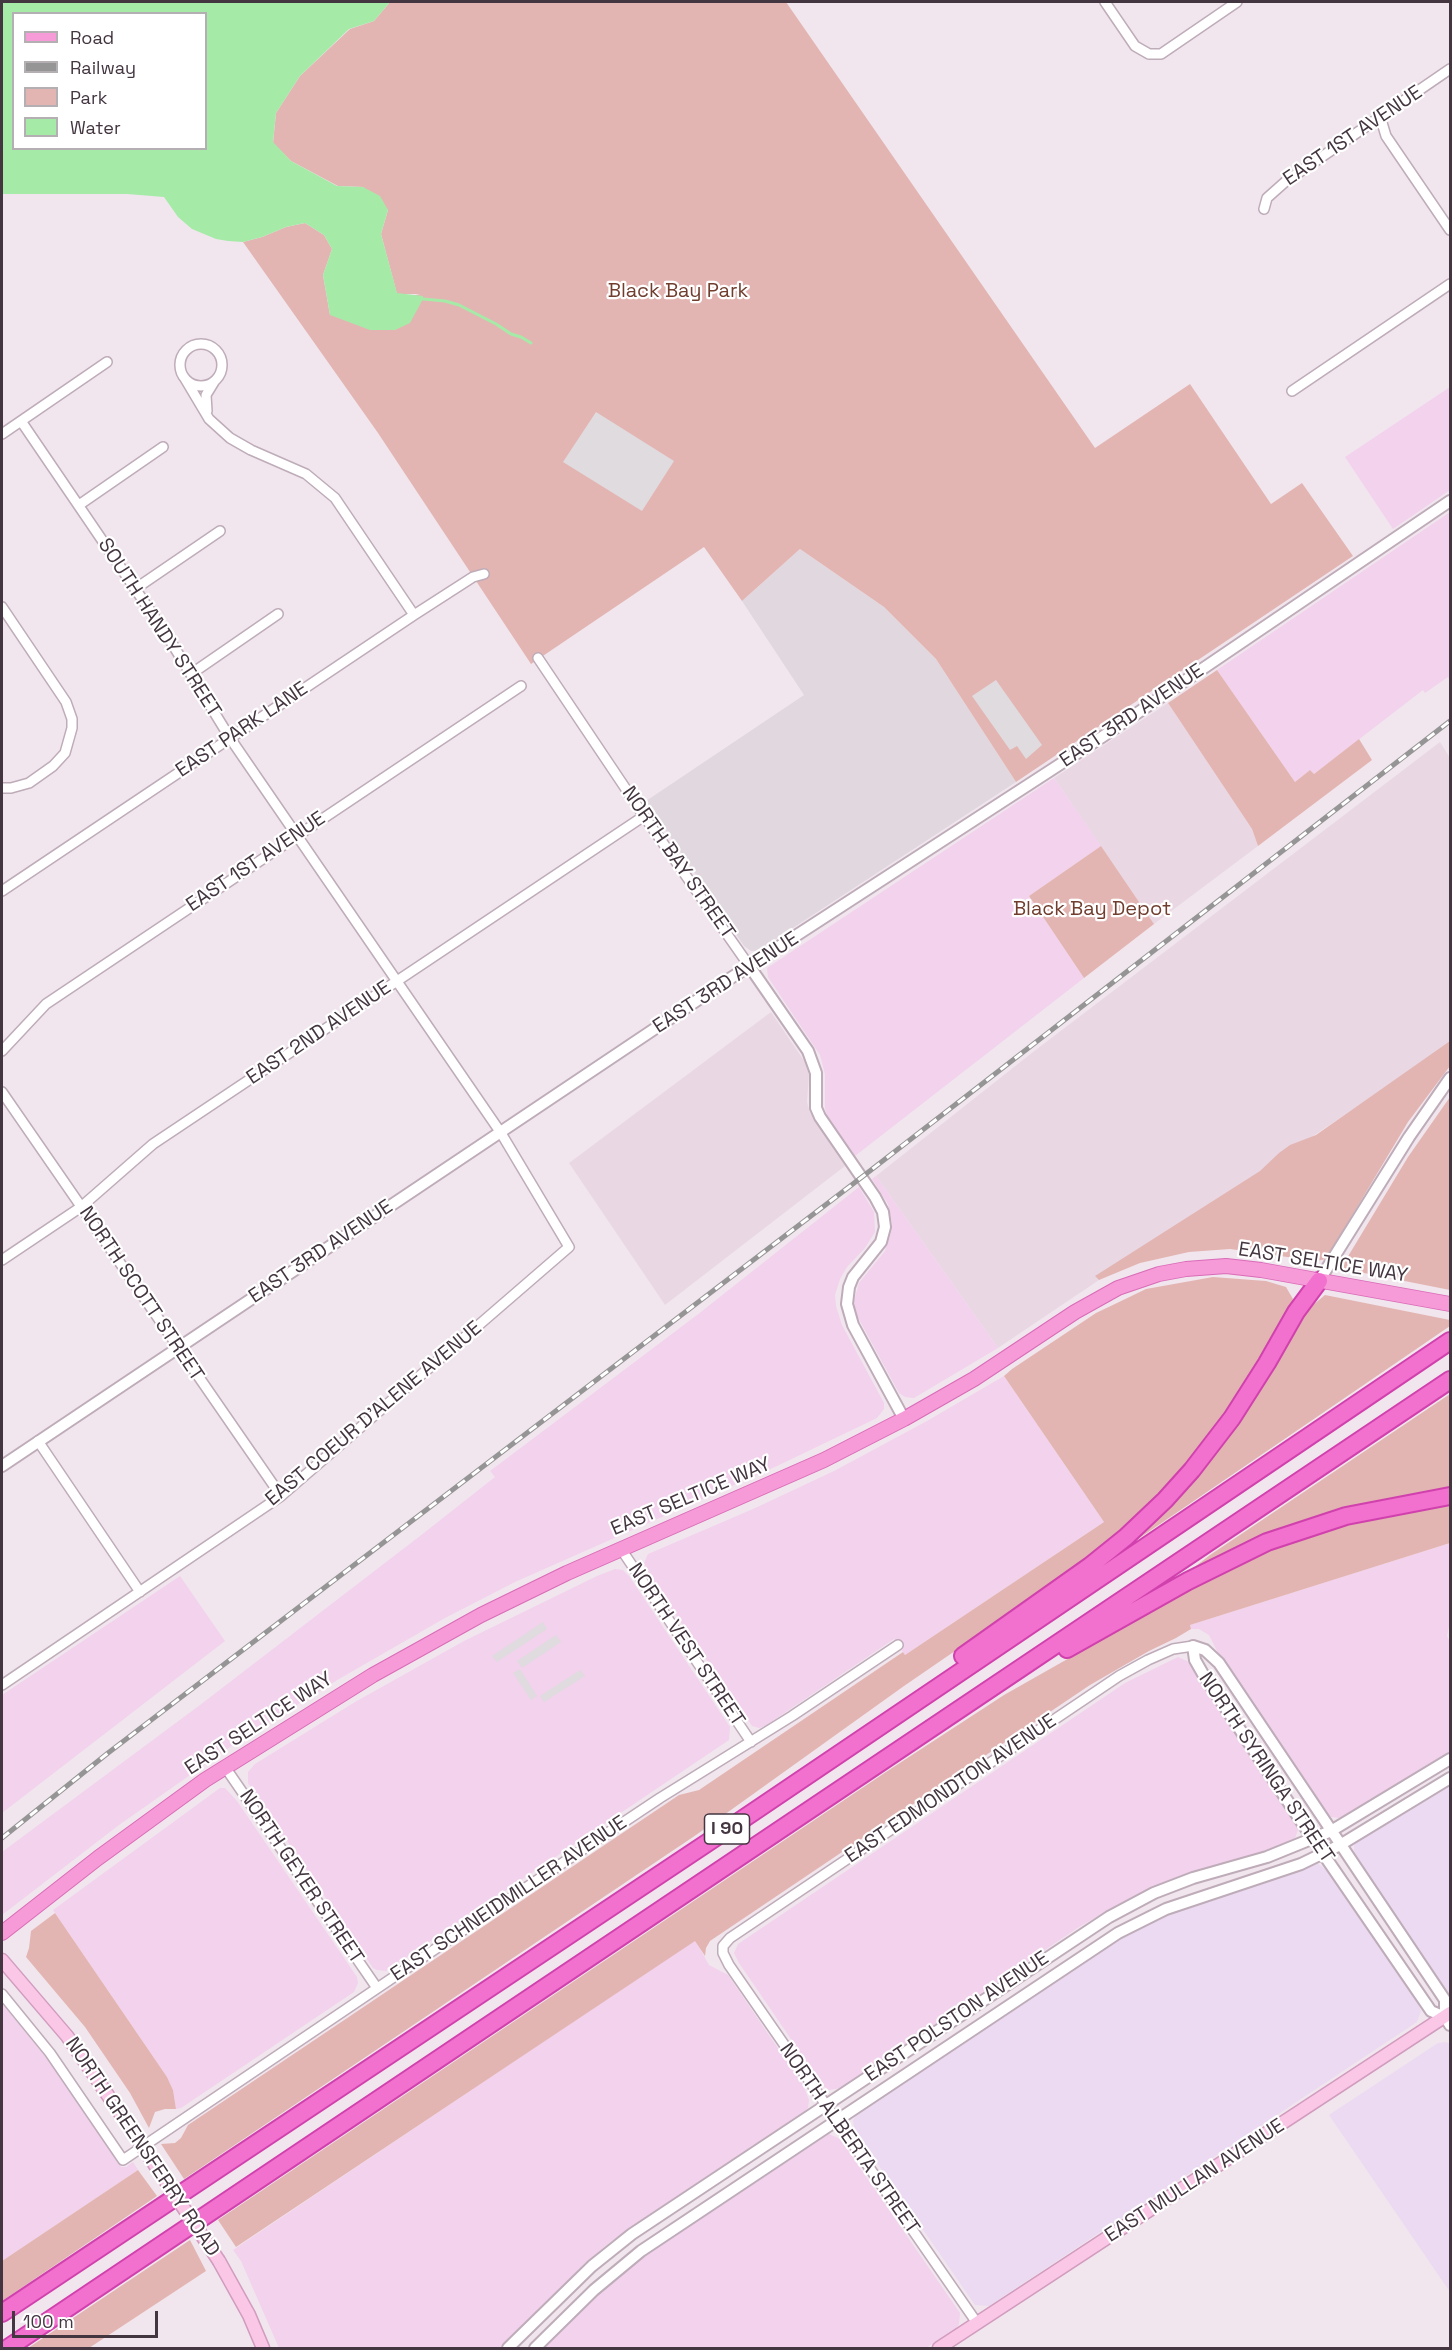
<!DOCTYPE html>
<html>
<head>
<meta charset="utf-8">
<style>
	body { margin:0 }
	#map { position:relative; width:1452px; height:2350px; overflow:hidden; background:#f1e6ee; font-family:"Space Grotesk",sans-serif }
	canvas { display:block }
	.frame { position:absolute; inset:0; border:3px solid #433640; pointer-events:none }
	.legend { position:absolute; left:12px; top:12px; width:195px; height:138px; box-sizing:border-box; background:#fff; border:2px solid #b4afb3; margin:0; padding:8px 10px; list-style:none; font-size:18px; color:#433640 }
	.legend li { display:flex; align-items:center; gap:12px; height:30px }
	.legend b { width:30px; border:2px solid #b4afb3 }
	.scale { position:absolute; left:12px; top:2311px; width:146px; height:27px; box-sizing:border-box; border:3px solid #433640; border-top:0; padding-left:8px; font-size:18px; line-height:21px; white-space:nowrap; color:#433640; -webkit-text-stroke:4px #fff; paint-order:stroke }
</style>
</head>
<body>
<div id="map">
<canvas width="1452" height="2350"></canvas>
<div class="frame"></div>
<ul class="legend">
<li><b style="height:8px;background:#f69ad8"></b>Road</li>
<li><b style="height:8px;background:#959595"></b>Railway</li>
<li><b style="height:16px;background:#e3b5b2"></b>Park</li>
<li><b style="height:16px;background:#a6eaa8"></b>Water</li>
</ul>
<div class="scale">100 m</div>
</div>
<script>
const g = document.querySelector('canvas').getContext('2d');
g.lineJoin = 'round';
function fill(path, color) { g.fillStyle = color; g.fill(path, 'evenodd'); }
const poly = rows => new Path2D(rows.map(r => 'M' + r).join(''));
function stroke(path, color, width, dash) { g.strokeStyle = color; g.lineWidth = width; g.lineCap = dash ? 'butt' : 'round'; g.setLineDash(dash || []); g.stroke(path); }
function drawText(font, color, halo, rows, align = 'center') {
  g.font = font + ' "Space Grotesk",sans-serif'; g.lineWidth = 4.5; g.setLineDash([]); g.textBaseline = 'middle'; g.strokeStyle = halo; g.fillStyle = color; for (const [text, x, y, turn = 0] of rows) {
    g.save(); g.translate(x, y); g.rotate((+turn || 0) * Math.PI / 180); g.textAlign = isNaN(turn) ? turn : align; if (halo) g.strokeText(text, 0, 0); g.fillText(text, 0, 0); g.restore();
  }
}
fill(poly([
	[1168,703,1252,829,1258,846,1154,924,1054,778],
	[1440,742,1450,758,1450,1044,998,1348,876,1176,1033,1052],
	[771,1012,805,1062,809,1075,807,1102,810,1113,845,1166,665,1305,569,1163]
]), '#e9d8e4');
fill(poly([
	[1450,387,1450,490,1393,529,1345,457],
	[1450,512,1450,680,1448,677,1425,693,1423,690,1314,774,1310,770,1295,782,1217,670],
	[1054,778,1101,846,1029,896,1084,978,855,1156,827,1116,825,1108,825,1074,820,1055,768,977,767,968],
	[876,1176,998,1348,914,1398,905,1397,899,1393,855,1312,854,1301,859,1283,885,1251,891,1233,892,1223,888,1204,872,1179],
	[859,1187,874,1212,875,1232,865,1248,847,1267,840,1279,835,1295,836,1306,842,1325,884,1403,884,1409,877,1418,777,1466,515,1582,445,1618,339,1679,240,1740,119,1825,2,1915,2,1852,200,1705,420,1536,495,1477,490,1471,697,1315],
	[1004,1376,1104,1522,905,1655,894,1639,765,1726,759,1728,752,1726,645,1570,644,1563,648,1554,753,1509,834,1471,927,1421],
	[1450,1543,1450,1621,1447,1636,1450,1642,1450,1751,1345,1816,1340,1818,1331,1817,1326,1813,1219,1655,1209,1635,1199,1629,1191,1629,1190,1625],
	[615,1569,623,1570,629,1576,730,1727,729,1740,386,1971,377,1970,373,1968,248,1783,248,1772,255,1764,355,1702,464,1641,597,1576],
	[180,1576,225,1641,2,1813,2,1695],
	[1178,1657,1187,1661,1191,1665,1295,1821,1298,1830,1295,1838,1271,1849,1177,1878,1119,1904,1079,1927,841,2088,829,2090,823,2086,739,1963,734,1953,738,1944,1125,1683],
	[220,1788,225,1788,237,1801,357,1977,358,1983,354,1992,181,2108,176,2109,173,2090,167,2077,53,1910],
	[695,1940,709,1965,728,1975,803,2085,809,2100,808,2108,803,2113,610,2242,585,2263,536,2315,499,2348,279,2348,241,2261,233,2250],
	[2,2003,47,2059,121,2167,126,2167,133,2162,138,2170,2,2261],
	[829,2134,840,2139,960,2313,959,2324,956,2329,926,2348,543,2348,600,2291,638,2260]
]), '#f2d2ec');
fill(poly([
	[800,549,884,607,936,659,1016,782,773,941,756,951,751,951,744,946,646,801,804,695,742,601]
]), '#e1d8df');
fill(poly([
	[1450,1784,1450,1994,1446,1991,1355,1857,1354,1850,1354,1845,1360,1838],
	[1317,1863,1329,1872,1416,1999,1421,2011,1417,2022,989,2306,975,2305,855,2131,853,2121,855,2116,1107,1946,1142,1926,1172,1912],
	[1446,2042,1450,2044,1450,2292,1329,2115,1438,2043]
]), '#ebdaf1');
fill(poly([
	[390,2,786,2,1095,448,1190,384,1271,504,1302,483,1353,556,1016,782,936,659,884,607,800,549,742,601,704,547,531,664,378,433,243,242,262,237,286,227,305,223,324,235,332,249,323,275,330,315,420,294,397,294,381,234,388,210,363,187,338,186,291,161,273,143,276,113,300,76,350,29,374,21],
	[1217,670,1295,782,1310,770,1314,774,1359,739,1372,760,1258,846,1252,829,1168,703],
	[1101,846,1154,924,1084,978,1029,896],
	[1450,1041,1450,1066,1408,1122,1326,1259,1316,1261,1230,1249,1189,1252,1140,1263,1099,1280,1095,1276,1260,1171,1279,1153,1290,1145,1316,1135],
	[1450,1097,1450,1290,1344,1269,1344,1263,1408,1157],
	[1213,1277,1266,1281,1286,1287,1293,1299,1291,1308,1216,1434,1141,1515,1089,1559,904,1686,696,1835,184,2179,161,2144,175,2143,181,2138,188,2125,679,1795,699,1790,903,1652,905,1655,1104,1522,1004,1376,1012,1369,1096,1313,1117,1303,1146,1289],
	[1325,1295,1450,1320,1450,1326,1122,1550,1307,1310],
	[1450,1394,1450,1489,1248,1543,1192,1569,1210,1555],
	[1450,1502,1450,1543,1190,1625,1191,1629,1176,1638,1149,1651,1090,1685,710,1941,706,1948,705,1956,695,1941,236,2247,218,2220,886,1772,1004,1695,1251,1555,1315,1530],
	[55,1913,167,2077,173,2090,176,2109,165,2109,155,2112,149,2128,130,2093,85,2027,26,1957,29,1948,31,1931],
	[138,2170,157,2196,2,2301,2,2261],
	[190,2240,206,2271,89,2348,28,2348]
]), '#e3b5b2');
fill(poly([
	[596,412,674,461,642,511,563,462],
	[996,680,1042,745,1026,759,1017,746,1010,750,972,696],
	[543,1622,547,1629,497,1662,492,1656],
	[556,1635,561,1642,522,1668,517,1661],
	[520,1669,537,1696,531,1700,513,1673],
	[580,1670,585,1676,544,1702,540,1696]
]), '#e0dbdf');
fill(poly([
	[2,2,390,2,374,21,349,29,300,76,276,113,273,142,291,161,337,186,363,187,380,196,388,210,381,234,397,293,423,296,423,299,410,323,395,330,370,330,330,315,323,275,332,249,324,235,305,223,286,227,262,237,243,242,228,241,216,239,192,229,178,217,164,197,127,194,2,194],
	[14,14,206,14,206,148,14,148]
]), '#a6eaa8');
stroke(poly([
	[423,299,445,301,459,305,496,324,511,334,521,337,531,343]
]), '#a6eaa8', 3);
const minor = poly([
	[1105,2,1135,46,1149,54,1161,54,1237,2],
	[1380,116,1386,136,1450,230],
	[1264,209,1267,198,1285,182,1450,69],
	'180 365a21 21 0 1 1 42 0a21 21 0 1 1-42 0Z',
	[184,377,209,419,230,438,251,450,306,474,335,498,414,615],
	[1292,391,1450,284],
	[207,411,206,395,214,382],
	[2,434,107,362],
	[79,505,163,447],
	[135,589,220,531],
	[2,607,66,702,72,719,72,728,65,753,53,766,29,783,11,788,2,788],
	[538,658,644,816,750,967],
	[191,674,278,614],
	[2,891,414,615,473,577,484,574],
	[2,1051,46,1004,521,686],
	[2,1092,281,1496],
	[2,1260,81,1207,153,1144,644,816],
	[38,1441,140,1592],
	[621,1549,751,1742],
	[2,1685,281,1496,569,1247,501,1133,230,738,168,637,21,421],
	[225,1767,377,1988],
	[2,1994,50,2053,123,2160,567,1860,660,1798,792,1716,898,1645],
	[977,2323,729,1965,723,1953,723,1946,730,1938,1119,1676,1148,1660,1173,1649,1193,1646]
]);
const tertiary = poly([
	[750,967,808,1051,816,1073,816,1108,820,1117,875,1197,883,1212,885,1227,881,1242,853,1277,849,1287,847,1304,853,1325,904,1419],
	[1319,1281,1409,1137,1450,1078],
	[2,1466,720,985,1102,737,1450,501],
	[1445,2017,1445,2000,1219,1663,1205,1650,1193,1646,1195,1660,1203,1674,1313,1839,1431,2011,1445,2017,1450,2025],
	[508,2348,592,2266,632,2234,1109,1917,1154,1893,1193,1878,1267,1857,1331,1831,1450,1759],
	[535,2348,594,2290,641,2251,1118,1933,1166,1909,1301,1864,1340,1845,1450,1778]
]);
const secondary = poly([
	[2,1960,67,2036,127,2123],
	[219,2261,249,2315,263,2348],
	[939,2348,1450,2013]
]);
const primary = poly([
	[2,1933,98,1858,205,1780,373,1675,481,1615,567,1573,824,1460,904,1419,974,1379,1075,1312,1118,1288,1159,1274,1186,1269,1226,1266,1261,1270,1450,1304]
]);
const motorway = poly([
	[1067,1649,1188,1581,1267,1542,1346,1516,1450,1496],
	[963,1656,1090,1566,1126,1537,1165,1500,1192,1470,1232,1418,1267,1363,1296,1312,1319,1281],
	[2,2313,740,1821,1450,1341],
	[8,2348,1450,1380]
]);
stroke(minor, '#bfacb9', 12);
stroke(tertiary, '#bfacb9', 14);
stroke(secondary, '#d19cbe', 15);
stroke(primary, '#d96cb7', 16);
stroke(motorway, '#d041ad', 20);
stroke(minor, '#fff', 9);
stroke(tertiary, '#fff', 10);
stroke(secondary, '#fac7e7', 12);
stroke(primary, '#f69ad8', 14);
stroke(motorway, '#f270ce', 16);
const rail = poly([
	[2,1838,108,1753,862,1177,1450,721]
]);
stroke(rail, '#959595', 5);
stroke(rail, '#fff', 3, [9]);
const secondaryBridge = poly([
	[127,2123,219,2261]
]);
stroke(secondaryBridge, '#d19cbe', 15, []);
stroke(secondaryBridge, '#fac7e7', 12);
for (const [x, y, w] of [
	[727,1829,45]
]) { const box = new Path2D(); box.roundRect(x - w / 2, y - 15, w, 30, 4.5); g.fillStyle = '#fff'; g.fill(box); stroke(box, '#433640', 1.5); }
drawText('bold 18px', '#433640', null, [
	["I 90",727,1829]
]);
drawText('20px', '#433640', '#fff', [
	["EAST 1ST AVENUE",1353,136,-34],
	["SOUTH HANDY STREET",159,628,57],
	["EAST 3RD AVENUE",1132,716,-34],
	["EAST PARK LANE",242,730,-34],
	["EAST 1ST AVENUE",256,862,-34],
	["NORTH BAY STREET",678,863,55],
	["EAST 3RD AVENUE",726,983,-33],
	["EAST 2ND AVENUE",319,1033,-34],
	["EAST 3RD AVENUE",321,1252,-34],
	["EAST SELTICE WAY",1323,1263,9],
	["NORTH SCOTT STREET",141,1294,56],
	["EAST COEUR D'ALENE AVENUE",374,1414,-40],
	["EAST SELTICE WAY",691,1497,-23],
	["NORTH VEST STREET",686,1645,56],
	["EAST SELTICE WAY",259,1724,-33],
	["NORTH SYRINGA STREET",1266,1768,56],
	["EAST EDMONDTON AVENUE",951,1789,-34],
	["NORTH GEYER STREET",301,1877,56],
	["EAST SCHNEIDMILLER AVENUE",509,1899,-34],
	["EAST POLSTON AVENUE",957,2017,-34],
	["NORTH ALBERTA STREET",849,2139,55],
	["NORTH GREENSFERRY ROAD",142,2147,56],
	["EAST MULLAN AVENUE",1195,2181,-33]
]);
drawText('20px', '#703d2e', '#fff', [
	["Black Bay Park",678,292],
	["Black Bay Depot",1092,910]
]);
</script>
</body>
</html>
